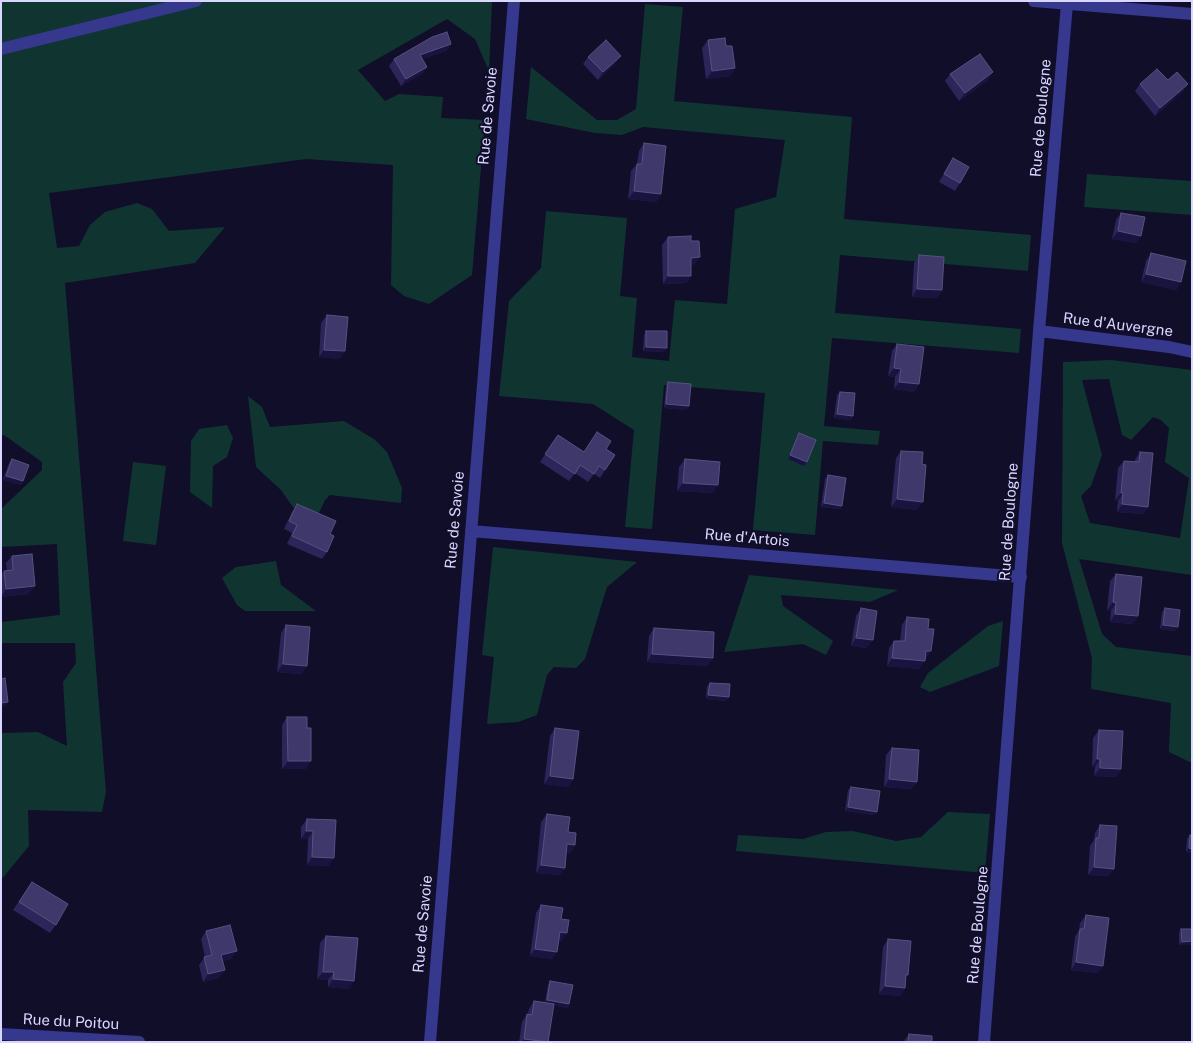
<!DOCTYPE html>
<html>
<head>
<meta charset="utf-8">
<style>
	body { margin:0 }
	#map { position:relative; width:1193px; height:1043px; overflow:hidden; background:#110e2a; font-family:"Public Sans",sans-serif }
	canvas { display:block }
	.frame { position:absolute; inset:0; border:2px solid #d9d7ff; pointer-events:none }
</style>
</head>
<body>
<div id="map">
<canvas width="1193" height="1043"></canvas>
<div class="frame"></div>
</div>
<script>
const g = document.querySelector('canvas').getContext('2d');
g.lineJoin = 'round';
function fill(path, color) { g.fillStyle = color; g.fill(path, 'evenodd'); }
const poly = rows => new Path2D(rows.map(r => 'M' + r).join(''));
function stroke(path, color, width, dash) { g.strokeStyle = color; g.lineWidth = width; g.lineCap = dash ? 'butt' : 'round'; g.setLineDash(dash || []); g.stroke(path); }
function drawText(font, color, halo, rows, align = 'center') {
  g.font = font + ' "Public Sans",sans-serif'; g.lineWidth = 4; g.setLineDash([]); g.textBaseline = 'middle'; g.strokeStyle = halo; g.fillStyle = color; for (const [text, x, y, turn = 0] of rows) {
    g.save(); g.translate(x, y); g.rotate((+turn || 0) * Math.PI / 180); g.textAlign = isNaN(turn) ? turn : align; if (halo) g.strokeText(text, 0, 0); g.fillText(text, 0, 0); g.restore();
  }
}
fill(poly([
	[1,1,492,1,489,71,475,39,447,19,358,70,385,101,399,94,443,97,441,118,485,120,472,275,429,304,404,296,391,285,393,165,306,159,49,193,57,248,79,246,90,225,105,212,137,203,152,209,169,231,225,227,195,263,65,283,106,792,102,812,28,810,29,846,1,880,1,733,38,732,67,746,63,682,76,663,75,643,1,643,1,622,60,615,57,544,1,547,1,509,42,470,42,462,4,435,1,435],
	[645,4,683,7,674,101,852,117,844,219,1031,235,1028,271,840,255,835,313,1021,329,1019,353,832,338,824,426,880,431,878,445,823,441,815,535,753,530,765,393,664,385,652,529,625,527,634,430,593,404,499,396,509,301,541,268,546,211,627,218,620,296,637,298,632,357,669,361,675,300,727,304,735,209,776,197,785,140,643,127,622,135,595,133,526,119,531,67,597,120,617,120,636,109],
	[1087,174,1192,181,1192,215,1084,207],
	[1111,360,1192,370,1192,575,1079,559,1102,634,1116,647,1192,656,1192,763,1169,752,1171,703,1091,689,1092,658,1062,543,1063,362],
	[1109,379,1122,435,1131,440,1153,417,1161,420,1169,428,1165,462,1189,478,1180,538,1090,523,1081,496,1091,486,1102,455,1082,380],
	[248,396,262,407,270,427,344,421,374,439,387,452,402,488,401,503,330,495,325,500,317,517,293,507,281,490,256,467],
	[227,425,233,438,227,457,213,466,212,508,190,492,191,441,199,429],
	[133,462,166,466,156,545,123,541],
	[493,547,637,562,607,587,585,659,576,668,554,667,547,675,537,715,518,722,487,724,494,657,482,655],
	[276,561,281,585,316,611,245,611,237,605,222,578,236,567],
	[749,575,898,590,870,602,781,595,783,606,833,641,826,655,803,644,724,652],
	[1003,621,999,666,930,692,920,687,928,673,988,626],
	[948,812,990,814,985,873,736,851,738,835,803,839,826,832,853,831,896,841,921,837]
]), '#103531');
stroke(poly([
	[1034,1,1192,14],
	[1,49,196,1],
	[1039,331,1169,347,1192,352],
	[471,531,1021,577],
	[1,1034,139,1042],
	[430,1042,514,1],
	[984,1042,1039,331,1067,4]
]), '#35388d', 12);
fill(poly([
	[708,40,726,46,735,68,730,76,706,79,702,48],
	[451,44,446,51,422,59,427,67,422,74,401,86,389,66,394,59],
	[588,57,615,64,598,80,583,64],
	[950,74,988,80,959,101,945,81],
	[1168,80,1188,84,1182,92,1155,116,1135,91,1140,84],
	[644,143,661,194,656,202,628,199,631,171,637,164,639,151],
	[953,158,960,183,955,191,939,182],
	[1121,213,1141,236,1136,243,1112,239,1116,220],
	[668,237,691,241,694,265,691,265,691,276,686,283,663,284,662,245],
	[1151,253,1181,282,1176,290,1141,282,1146,261],
	[919,255,942,290,937,298,912,297,914,263],
	[327,315,340,359,319,357,321,323],
	[646,331,664,352,643,351,644,335],
	[897,344,919,384,914,392,894,389,895,377,888,376,892,351],
	[668,382,689,406,686,410,664,408,666,386],
	[840,392,853,416,850,420,834,418,837,395],
	[799,433,807,462,804,466,788,459,797,437],
	[558,435,584,452,606,449,615,455,600,478,594,474,588,482,575,473,569,481,540,462],
	[901,451,917,510,891,507,896,458],
	[1140,452,1148,507,1143,514,1117,512,1118,501,1115,500,1118,468,1124,461,1135,462,1135,460],
	[12,459,23,481,21,485,3,480,9,463],
	[685,459,713,493,677,491,679,467],
	[828,475,842,506,840,509,821,507,825,479],
	[297,504,330,534,327,552,322,559,287,544,292,533,284,529,292,512],
	[12,556,29,594,1,597,1,575,4,571,7,571,6,563],
	[1116,574,1138,616,1132,624,1110,622,1111,611,1107,610,1110,581],
	[861,608,867,648,851,646,856,616],
	[1165,608,1175,631,1160,629,1162,612],
	[907,617,926,659,925,659,919,669,887,666,889,648,894,641,900,641,902,625],
	[286,625,307,666,301,674,277,672,281,633],
	[654,628,708,666,647,662,649,636],
	[710,683,726,701,706,699,707,686],
	[287,717,306,769,282,769,282,725],
	[555,728,573,779,568,787,544,784,550,736],
	[1099,730,1121,769,1116,777,1094,776,1095,767,1092,767,1093,738],
	[892,748,917,782,911,789,884,787,886,755],
	[851,787,874,815,845,811,848,790],
	[547,814,568,832,575,845,570,853,566,852,565,868,559,875,536,873,541,822],
	[307,819,336,820,329,866,307,865,308,839,301,839,301,827],
	[1100,825,1114,869,1108,876,1088,875,1090,846,1094,840,1095,833],
	[1190,835,1192,836,1192,853,1186,852,1187,839],
	[32,882,56,925,50,933,13,910],
	[541,905,561,919,562,941,559,941,552,959,530,956,536,913],
	[1086,915,1098,973,1071,970,1075,937,1079,930,1080,923],
	[1181,929,1192,929,1192,945,1179,945,1179,933],
	[206,931,231,959,223,961,219,978,203,982,199,965,205,957,201,939],
	[326,936,349,989,328,987,328,980,317,979,320,943],
	[888,939,906,978,905,988,900,996,879,994,883,947],
	[550,981,569,1004,567,1008,553,1005,548,1042,519,1042,522,1022,527,1014,528,1014,529,1009,534,1001,545,1002,548,985],
	[909,1034,908,1042,904,1042,904,1041]
]), '#2c2559');
fill(poly([
	[451,44,446,51,415,62,420,55],
	[621,56,615,64,598,80,603,72],
	[427,67,422,74,401,86,406,79],
	[735,68,730,76,706,79,712,71],
	[993,72,988,80,959,101,965,93],
	[1188,84,1182,92,1155,116,1160,108],
	[634,191,661,194,656,202,628,199],
	[1118,231,1141,236,1136,243,1112,239],
	[700,257,694,265,686,265,691,258],
	[1146,274,1181,282,1176,290,1141,282],
	[668,276,691,276,686,283,663,284],
	[917,289,942,290,937,298,912,297],
	[646,347,667,348,664,352,643,351],
	[324,350,345,351,340,359,319,357],
	[894,368,901,369,895,377,888,376],
	[899,382,919,384,914,392,894,389],
	[666,404,689,406,686,410,664,408],
	[837,414,853,416,850,420,834,418],
	[790,455,807,462,804,466,788,459],
	[6,476,23,481,21,485,3,480],
	[683,483,718,485,713,493,677,491],
	[1121,493,1123,493,1118,501,1115,500],
	[897,499,923,502,917,510,891,507],
	[824,503,842,506,840,509,821,507],
	[1122,504,1148,507,1143,514,1117,512],
	[35,586,29,594,1,597,6,589],
	[1113,602,1116,603,1111,611,1107,610],
	[1115,614,1138,616,1132,624,1110,622],
	[1163,625,1178,627,1175,631,1160,629],
	[856,638,873,640,867,648,851,646],
	[926,651,931,651,926,659,920,659],
	[652,654,713,658,708,666,647,662],
	[892,658,925,661,919,669,887,666],
	[283,664,307,666,301,674,277,672],
	[708,695,729,697,726,701,706,699],
	[8,702,2,709,1,710,1,703],
	[1097,759,1100,759,1095,767,1092,767],
	[288,761,311,761,306,769,282,769],
	[1100,768,1121,769,1116,777,1094,776],
	[550,776,573,779,568,787,544,784],
	[889,779,917,782,911,789,884,787],
	[848,807,877,812,874,815,845,811],
	[306,831,313,831,308,839,301,839],
	[567,844,575,845,570,853,562,852],
	[1189,848,1192,849,1192,853,1186,852],
	[312,857,334,858,329,866,307,865],
	[541,865,565,868,559,875,536,873],
	[1094,867,1114,869,1108,876,1088,875],
	[560,932,567,933,562,941,554,940],
	[1192,941,1192,945,1179,945,1182,942],
	[535,949,557,952,552,959,530,956],
	[237,951,231,959,216,963,221,955],
	[1076,962,1103,966,1098,973,1071,970],
	[225,970,219,978,203,982,208,974],
	[323,972,334,972,328,980,317,979],
	[333,979,354,981,349,989,328,987],
	[885,986,905,988,900,996,879,994],
	[547,1000,569,1004,567,1008,545,1004],
	[524,1039,544,1042,522,1042]
]), '#19143f');
const building = poly([
	[447,32,451,44,420,55,427,67,406,79,394,59,432,37,447,32],
	[725,38,726,46,732,46,735,68,712,71,708,40,725,38],
	[606,40,621,56,603,72,588,57,606,40],
	[980,54,993,72,965,93,950,74,980,54],
	[1157,69,1168,80,1177,72,1188,84,1160,108,1140,84,1157,69],
	[644,143,666,146,661,194,634,191,637,164,642,164,644,143],
	[953,158,969,167,960,183,944,174,953,158],
	[1121,213,1145,217,1141,236,1118,231,1121,213],
	[691,236,691,241,699,241,700,257,691,258,691,276,668,276,668,237,691,236],
	[1151,253,1186,261,1181,282,1146,274,1151,253],
	[919,255,944,257,942,290,917,289,919,255],
	[327,315,348,317,345,351,324,350,327,315],
	[646,331,667,331,667,348,646,347,646,331],
	[897,344,924,347,919,384,899,382,901,369,894,368,897,344],
	[668,382,691,384,689,406,666,404,668,382],
	[840,392,855,393,853,416,837,414,840,392],
	[597,432,611,441,606,449,615,455,605,470,599,466,594,474,580,465,575,474,545,454,558,435,584,452,597,432],
	[799,433,816,440,807,462,790,455,799,433],
	[901,451,923,452,922,464,926,465,923,502,897,499,901,451],
	[1140,452,1153,453,1148,507,1122,504,1123,493,1121,493,1124,461,1139,462,1140,452],
	[12,459,29,465,23,481,6,476,12,459],
	[685,459,720,462,718,485,683,483,685,459],
	[828,475,846,478,842,506,824,503,828,475],
	[297,504,336,521,330,534,334,536,327,552,292,536,297,525,289,521,297,504],
	[32,554,35,586,6,589,4,571,13,570,12,556,32,554],
	[1116,574,1142,577,1138,616,1115,614,1116,603,1113,602,1116,574],
	[861,608,877,611,873,640,856,638,861,608],
	[1165,608,1180,610,1178,627,1163,625,1165,608],
	[907,617,929,619,928,629,934,629,931,651,926,651,925,661,892,658,894,641,905,641,907,617],
	[286,625,310,627,307,666,283,664,286,625],
	[654,628,714,632,713,658,652,654,654,628],
	[5,678,8,702,1,703,1,679,5,678],
	[710,683,730,684,729,697,708,695,710,683],
	[287,717,307,717,307,728,311,728,311,761,288,761,287,717],
	[555,728,579,731,573,779,550,776,555,728],
	[1099,730,1123,731,1121,769,1100,768,1100,759,1097,759,1099,730],
	[892,748,919,750,917,782,889,779,892,748],
	[851,787,880,791,877,812,848,807,851,787],
	[547,814,570,817,568,832,576,833,575,845,567,844,565,868,541,865,547,814],
	[307,819,336,820,334,858,312,857,313,831,306,831,307,819],
	[1100,825,1117,826,1114,869,1094,867,1096,838,1099,838,1100,825],
	[1190,835,1192,836,1192,849,1189,848,1190,835],
	[32,882,68,904,56,925,19,902,32,882],
	[541,905,563,908,561,919,569,920,567,933,560,932,557,952,535,949,541,905],
	[1086,915,1109,918,1103,966,1076,962,1080,929,1084,929,1086,915],
	[230,925,237,951,221,955,225,970,208,974,204,957,212,955,206,931,230,925],
	[1181,929,1192,929,1192,941,1182,942,1181,929],
	[326,936,358,938,354,981,333,979,334,972,323,972,326,936],
	[888,939,911,941,908,975,906,975,905,988,885,986,888,939],
	[550,981,573,985,569,1004,547,1000,550,981],
	[534,1001,554,1004,548,1042,524,1039,527,1014,532,1015,534,1001],
	[909,1034,932,1036,932,1042,908,1042,909,1034]
]);
fill(building, '#3f386b');
stroke(building, '#575182', 1);
drawText('15px', '#d9d7ff', '#110e2a', [
	["Rue de Savoie",488,116,-85],
	["Rue de Boulogne",1041,118,-85],
	["Rue d'Auvergne",1118,325,7],
	["Rue de Savoie",455,520,-85],
	["Rue de Boulogne",1009,522,-86],
	["Rue d'Artois",747,538,5],
	["Rue de Savoie",423,924,-85],
	["Rue de Boulogne",978,925,-85],
	["Rue du Poitou",71,1022,3]
]);
</script>
</body>
</html>
